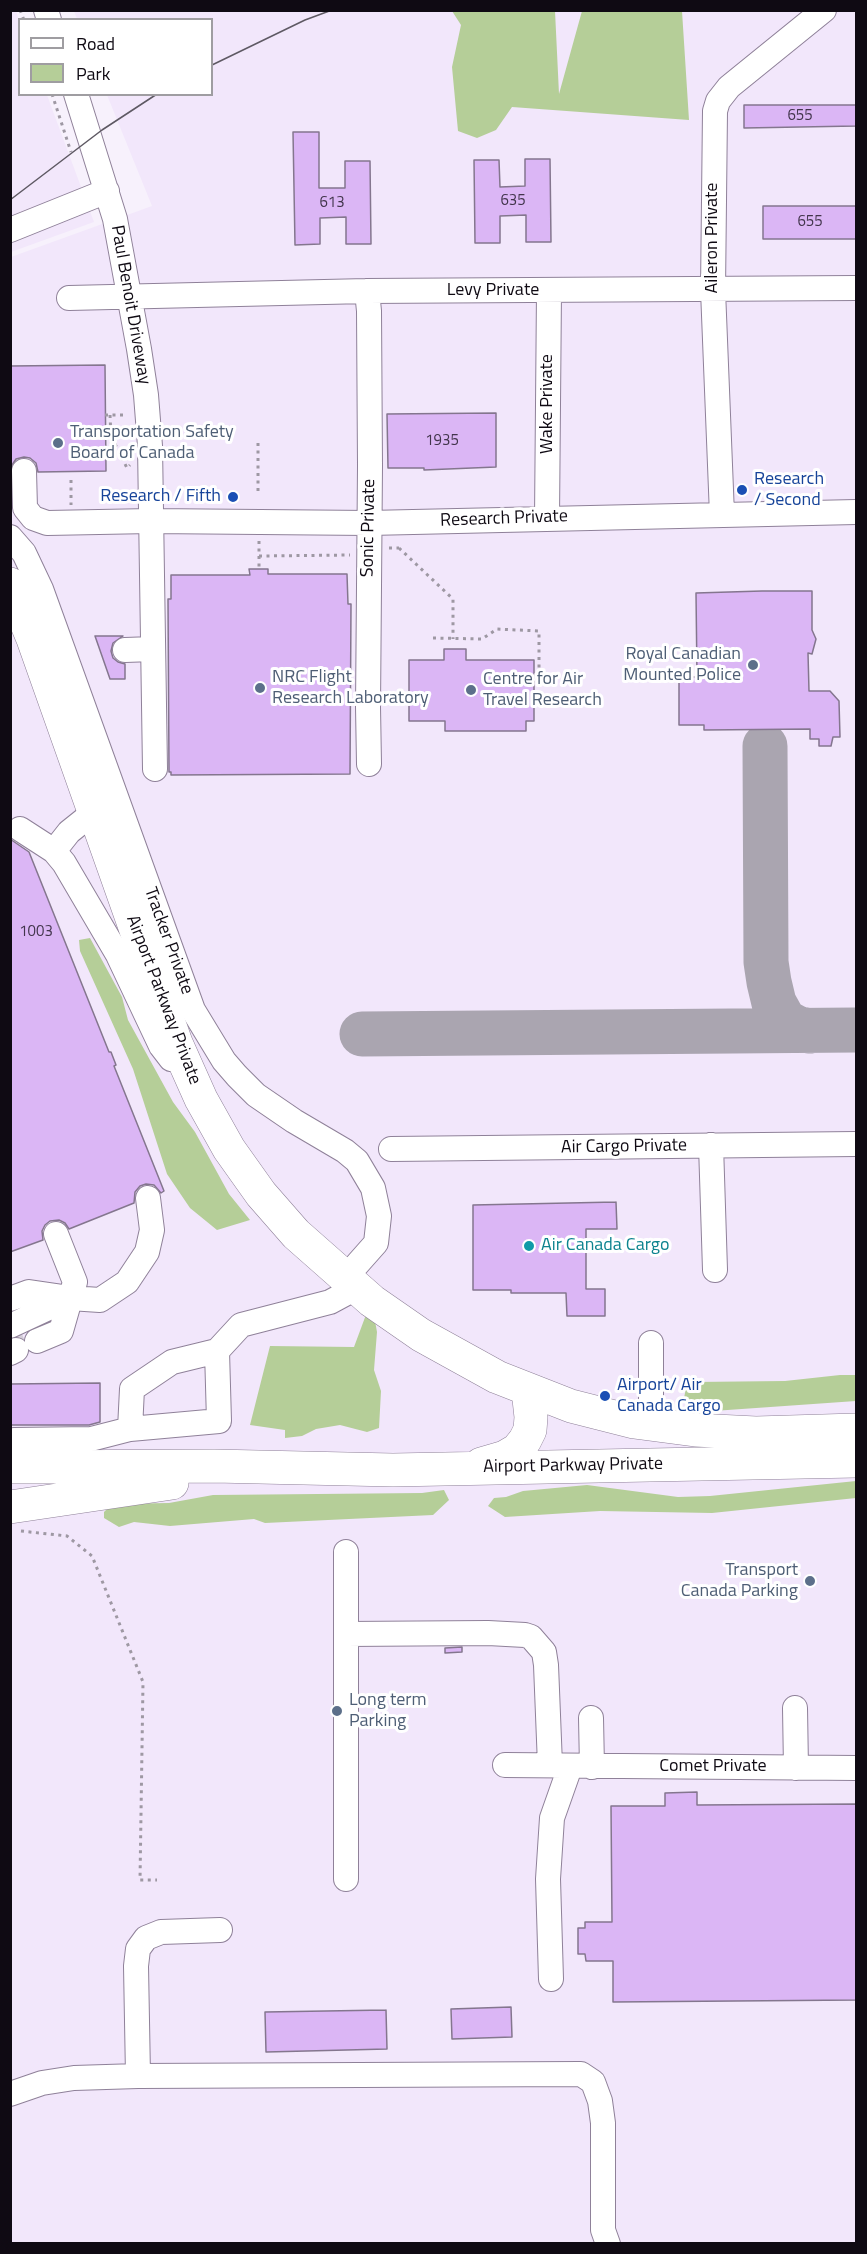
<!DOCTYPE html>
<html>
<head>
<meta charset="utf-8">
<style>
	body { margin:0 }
	#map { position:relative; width:867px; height:2254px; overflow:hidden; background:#f7f1fc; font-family:"Titillium Web",sans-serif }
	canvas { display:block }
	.frame { position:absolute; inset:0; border:12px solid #0f0a13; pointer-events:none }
	.legend { position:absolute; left:18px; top:18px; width:195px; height:78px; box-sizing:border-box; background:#fff; border:2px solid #9f9da1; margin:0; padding:8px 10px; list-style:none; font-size:18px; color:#0f0a13 }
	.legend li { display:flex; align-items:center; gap:12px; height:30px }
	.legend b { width:30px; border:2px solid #9f9da1 }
</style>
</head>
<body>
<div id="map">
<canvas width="867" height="2254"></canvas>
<div class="frame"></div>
<ul class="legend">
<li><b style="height:8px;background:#fff"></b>Road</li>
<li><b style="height:16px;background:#b5ce98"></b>Park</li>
</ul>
</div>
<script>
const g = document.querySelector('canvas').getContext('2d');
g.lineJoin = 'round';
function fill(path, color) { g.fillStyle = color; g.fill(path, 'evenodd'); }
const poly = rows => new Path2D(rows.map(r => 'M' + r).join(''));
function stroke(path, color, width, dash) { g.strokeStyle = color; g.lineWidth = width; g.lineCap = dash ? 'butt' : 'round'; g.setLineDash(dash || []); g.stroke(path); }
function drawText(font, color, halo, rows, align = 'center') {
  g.font = font + ' "Titillium Web",sans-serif'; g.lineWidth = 6; g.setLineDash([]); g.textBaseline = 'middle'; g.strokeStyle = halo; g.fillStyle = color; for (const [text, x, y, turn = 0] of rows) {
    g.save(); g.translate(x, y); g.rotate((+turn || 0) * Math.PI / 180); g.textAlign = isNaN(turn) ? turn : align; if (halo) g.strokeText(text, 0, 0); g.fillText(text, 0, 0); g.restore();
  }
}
fill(poly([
	[16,10,19,21,20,94,47,95,94,222,11,252,10,11],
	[74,11,856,11,856,2243,11,2243,10,515,13,517,10,513,11,257,152,206,107,95,212,94,212,20,77,19]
]), '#f2e7fb');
fill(poly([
	[452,11,555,11,559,94,582,11,682,11,689,120,512,107,496,130,477,138,458,131,452,67,461,25],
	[90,938,122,997,128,1020,173,1102,195,1132,229,1194,250,1220,217,1230,190,1208,167,1174,133,1069,80,951,79,940],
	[367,1312,375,1321,377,1332,374,1370,381,1391,379,1428,367,1432,340,1425,316,1429,302,1436,285,1438,285,1430,250,1425,270,1346,354,1347],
	[840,1375,856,1375,856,1401,699,1412,684,1398,686,1388,694,1382,785,1381],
	[856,1481,856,1498,712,1513,600,1511,505,1517,488,1506,494,1498,506,1497,523,1491,587,1485,678,1497,710,1496],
	[444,1490,449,1500,433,1515,265,1523,254,1519,170,1526,134,1522,119,1527,104,1518,104,1512,112,1504,169,1503,213,1495,422,1493]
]), '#b5ce98');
stroke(poly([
	[765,746,766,962,769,982,774,1003,784,1021,799,1029,810,1031],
	[362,1034,856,1030]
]), '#aaa5b0', 45);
const building = poly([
	[744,105,856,105,856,126,744,128,744,105],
	[293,132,319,132,319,188,345,188,345,161,370,161,371,244,346,244,346,217,320,218,320,244,295,245,293,132],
	[525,159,550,159,551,242,526,242,526,215,500,216,500,243,475,243,474,160,499,160,500,187,525,186,525,159],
	[763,206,856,206,856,239,763,239,763,206],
	[105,365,106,471,38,472,36,463,30,458,24,457,16,459,10,468,10,366,105,365],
	[496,413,496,467,424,470,424,468,388,468,387,414,496,413],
	[249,569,268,569,268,574,347,574,348,604,351,604,350,774,171,775,171,772,169,772,168,599,171,599,171,575,250,575,249,569],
	[762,591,812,591,812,630,816,639,812,654,808,653,809,691,830,691,839,701,840,737,833,737,831,746,819,746,819,739,810,739,810,729,704,730,704,725,679,725,679,677,697,677,696,593,762,591],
	[95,636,123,636,113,643,111,651,113,658,118,662,125,664,125,679,110,679,95,636],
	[444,649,466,649,466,660,534,660,534,721,526,721,526,731,445,731,445,721,409,721,409,660,444,660,444,649],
	[10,839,29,852,109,1052,111,1052,116,1065,114,1066,164,1191,161,1193,154,1185,146,1184,140,1186,135,1192,134,1203,69,1229,65,1223,59,1220,50,1221,45,1225,42,1231,43,1240,10,1252,10,839],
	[616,1202,617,1229,586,1229,586,1289,605,1289,605,1316,567,1316,566,1293,511,1293,511,1290,473,1290,473,1205,616,1202],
	[100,1383,100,1422,89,1425,10,1425,10,1384,100,1383],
	[462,1647,462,1652,445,1653,445,1648,462,1647],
	[697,1792,697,1805,856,1804,856,2000,613,2002,613,1961,586,1961,585,1954,578,1954,578,1928,585,1928,585,1922,612,1922,611,1806,665,1806,665,1793,697,1792],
	[511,2007,512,2037,452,2039,451,2009,511,2007],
	[386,2010,387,2049,266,2052,265,2012,386,2010]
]);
fill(building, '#dbb6f5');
stroke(building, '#84768e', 1.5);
stroke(poly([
	[10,1339,22,1334]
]), '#d4ced9', 24, [24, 12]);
const minor = poly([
	[46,10,49,20],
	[76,94,115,219,139,349,146,395,150,446,155,769],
	[10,230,107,191],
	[367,291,369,311,370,466,368,707,369,764],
	[69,298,367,291,856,288],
	[24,471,25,508,33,518,47,523,151,521,369,523,856,512],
	[722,515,713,290,715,111,718,101,729,87,824,10],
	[547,518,549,291],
	[10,537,24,553,41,589,193,1010,224,1061,237,1076,256,1095,294,1121,345,1151,357,1161,373,1188,379,1216,376,1243,345,1278],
	[125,650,153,649],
	[20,829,54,851,64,863,118,955,161,1046,171,1059],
	[54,851,69,832,94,812],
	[711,1145,715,1270],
	[391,1149,856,1144],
	[10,1299,29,1292,70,1298,100,1300,127,1282,147,1252,152,1230,148,1198],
	[10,1326,70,1298],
	[37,1341,61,1331,75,1282,56,1234],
	[217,1351,219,1421,130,1429,132,1389,172,1362,217,1351,241,1325,330,1302,356,1288],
	[10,1353,16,1350],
	[651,1425,651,1343],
	[14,1440,91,1439,130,1429],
	[346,1552,346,1879],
	[346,1634,488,1633,525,1635,531,1637,544,1652,546,1665,550,1765],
	[795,1708,796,1768],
	[591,1718,592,1767],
	[505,1765,856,1768],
	[551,1979,548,1879,552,1818,570,1767],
	[138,2076,136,1966,138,1949,146,1938,161,1932,220,1930],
	[10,2094,42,2083,74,2078,138,2076,581,2074,593,2082,600,2101,603,2123,603,2230,608,2244]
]);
const highway = poly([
	[10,584,33,639,176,1043,201,1099,229,1149,261,1194,296,1234,372,1301,421,1335,497,1377,571,1406,634,1422,695,1430,756,1433,856,1430],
	[481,1464,505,1457,517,1450,525,1440,530,1430,531,1417,528,1390],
	[10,1467,214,1466,393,1470,856,1461],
	[10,1507,172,1483]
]);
stroke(minor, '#8f8199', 26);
stroke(highway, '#8f8199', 34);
stroke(poly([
	[20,10,24,20],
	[52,94,71,152],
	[105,415,127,415],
	[110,415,111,436,127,468,130,465],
	[258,443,258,492],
	[71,480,71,505],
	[259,541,259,569],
	[389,548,399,548],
	[399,548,453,599,453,639],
	[259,556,350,555],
	[433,638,482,639,497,629,539,631,539,687],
	[21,1531,67,1536,92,1556,143,1682,140,1880,157,1880]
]), '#9e98a3', 3, [3, 4.5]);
stroke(minor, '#fff', 24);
stroke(highway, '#fff', 33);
stroke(poly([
	[212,65,305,20,332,10],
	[10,200,102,130,157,94]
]), '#5e5963', 1.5);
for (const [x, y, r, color] of [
	[58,443,6,"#5c6f8a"],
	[742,490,6,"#1a4fb4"],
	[233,497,6,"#1a4fb4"],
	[753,665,6,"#5c6f8a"],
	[260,688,6,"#5c6f8a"],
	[471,690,6,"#5c6f8a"],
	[529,1246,6,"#0f9aa8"],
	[605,1396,6,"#1a4fb4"],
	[810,1581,6,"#5c6f8a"],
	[337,1711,6,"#5c6f8a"]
]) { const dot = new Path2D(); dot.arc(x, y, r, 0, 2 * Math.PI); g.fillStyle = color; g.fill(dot); stroke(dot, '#fff', 2); }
drawText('15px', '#42354c', null, [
	["655",800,116],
	["635",513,201],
	["613",332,203],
	["655",810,222],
	["1935",442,441],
	["1003",36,932]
]);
drawText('18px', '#0f0a13', '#fff', [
	["Aileron Private",713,238,-90],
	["Levy Private",493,291],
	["Paul Benoit Driveway",130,305,80],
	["Wake Private",548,404,-90],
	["Research Private",504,519,-2],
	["Sonic Private",369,528,-89],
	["Tracker Private",168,941,70],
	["Airport Parkway Private",163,1000,69],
	["Air Cargo Private",624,1147,-1],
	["Airport Parkway Private",573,1466,-1],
	["Comet Private",713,1767]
]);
drawText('18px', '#4e5e75', '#fff', [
	["Transportation Safety",70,433],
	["Board of Canada",70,454],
	["Royal Canadian",741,655,"right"],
	["Mounted Police",741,676,"right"],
	["NRC Flight",272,678],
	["Research Laboratory",272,699],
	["Centre for Air",483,680],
	["Travel Research",483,701],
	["Transport",798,1571,"right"],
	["Canada Parking",798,1592,"right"],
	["Long term",349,1701],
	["Parking",349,1722]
], 'left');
drawText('18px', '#164399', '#fff', [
	["Research",754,480],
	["/ Second",754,501],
	["Research / Fifth",221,497,"right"],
	["Airport/ Air",617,1386],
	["Canada Cargo",617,1407]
], 'left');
drawText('18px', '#0d838f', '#fff', [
	["Air Canada Cargo",541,1246]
], 'left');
</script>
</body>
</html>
